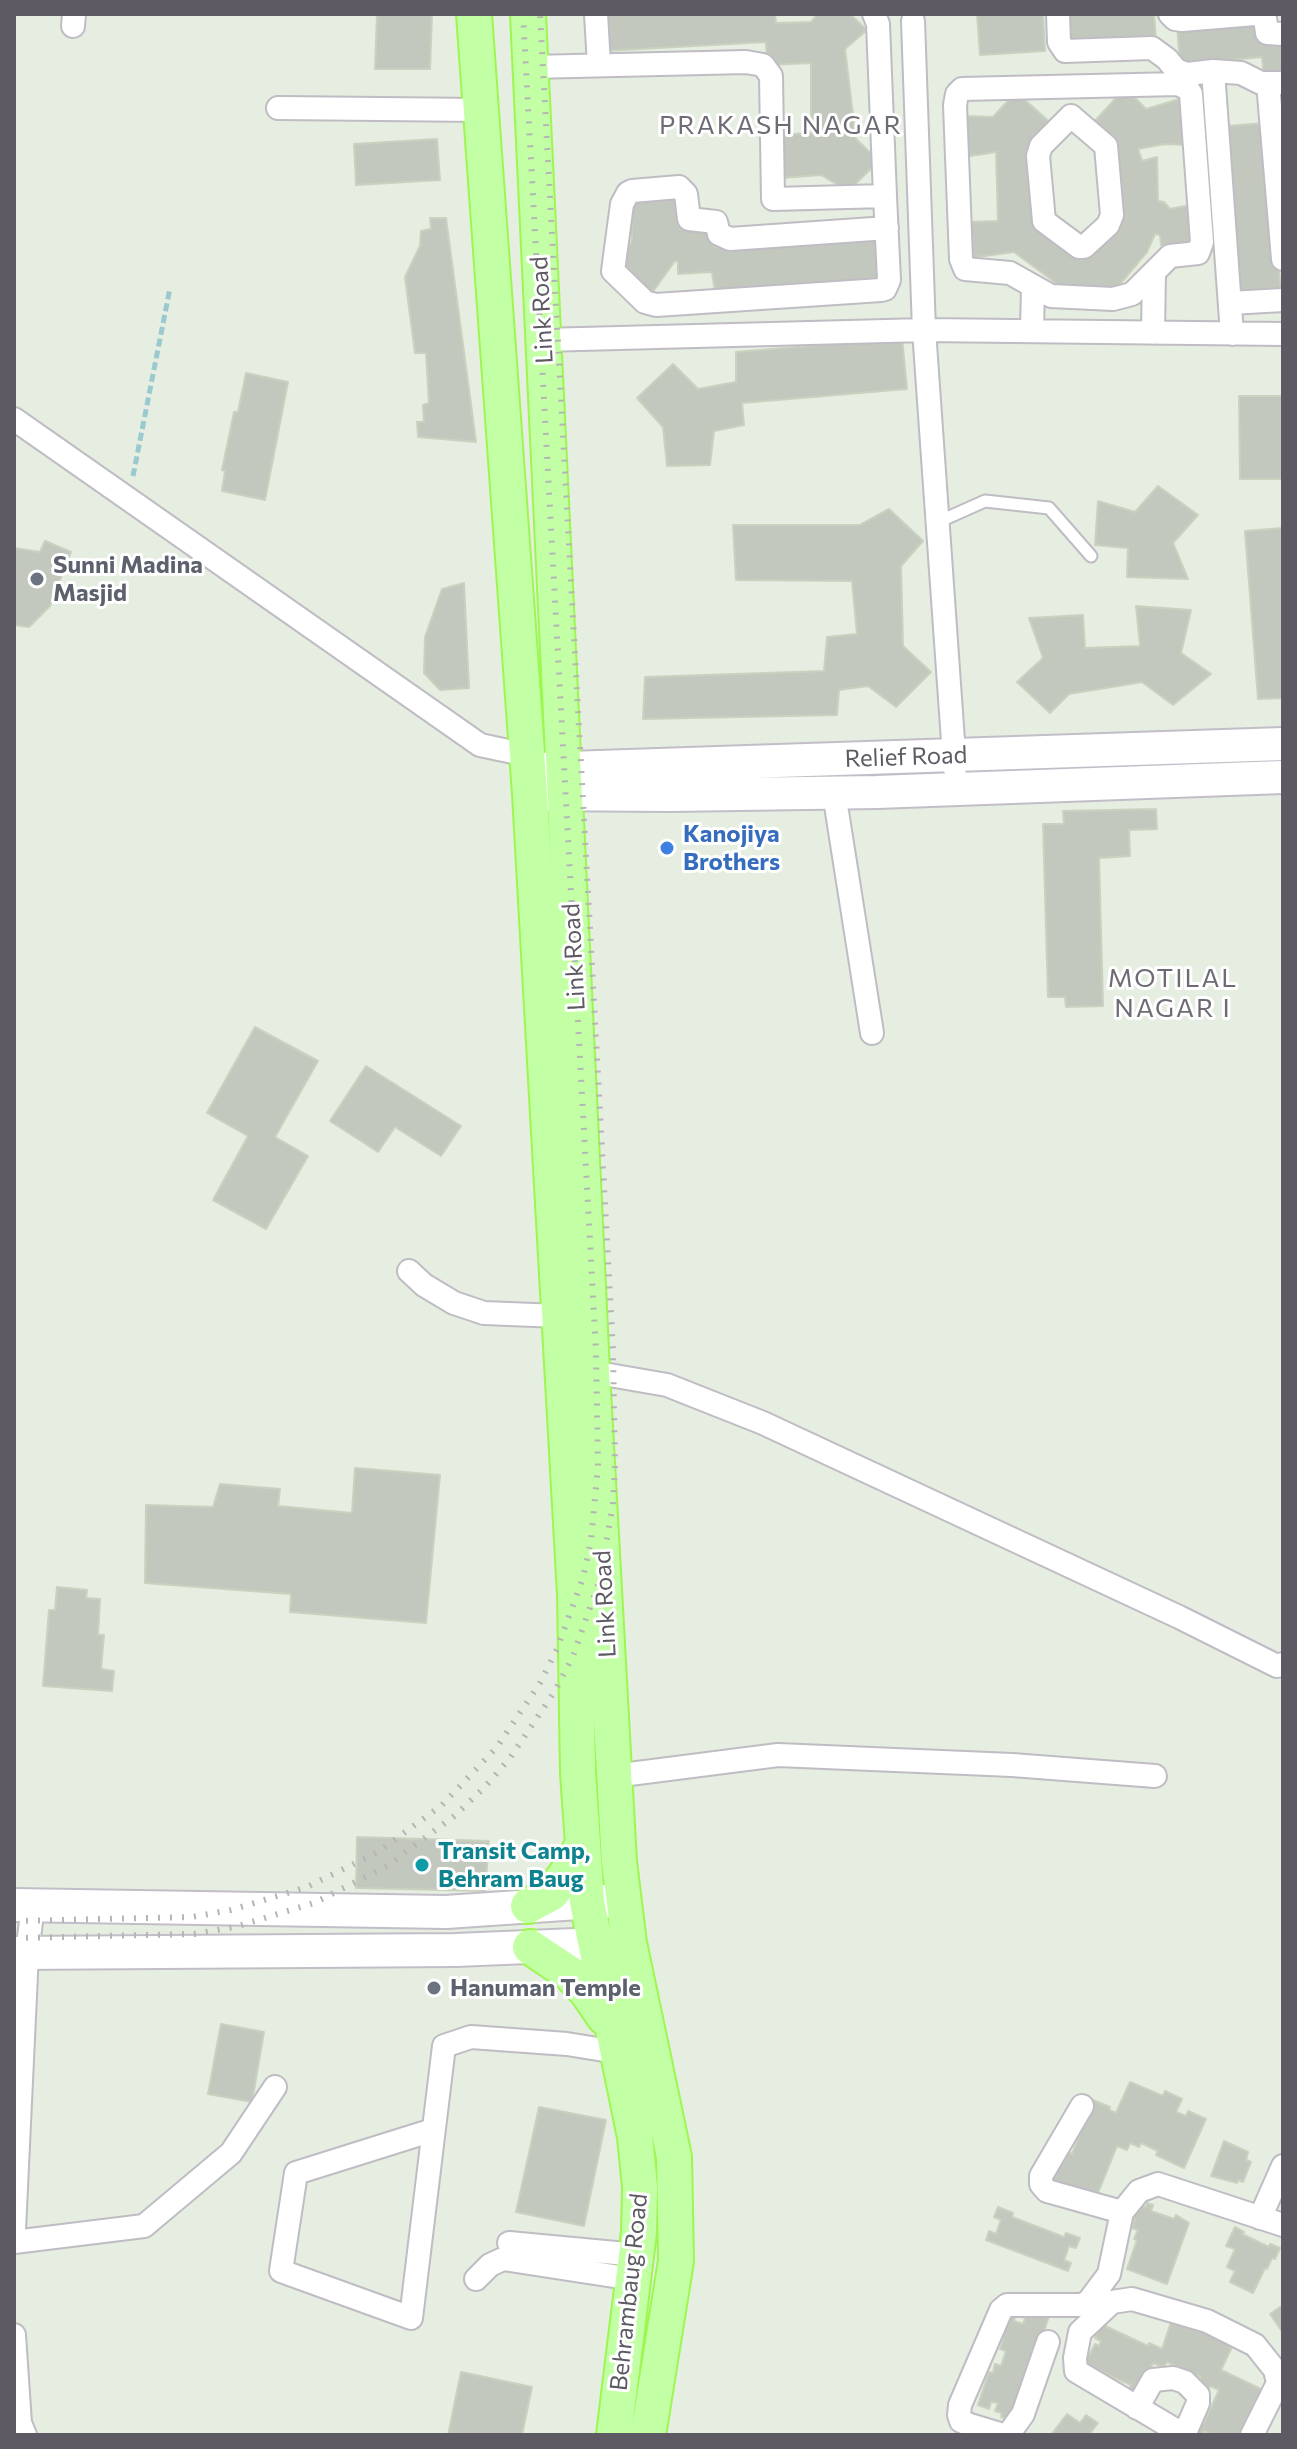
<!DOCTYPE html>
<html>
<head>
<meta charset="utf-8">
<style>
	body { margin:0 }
	#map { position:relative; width:1297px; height:2449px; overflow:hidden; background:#e6ede1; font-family:Commissioner,sans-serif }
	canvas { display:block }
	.frame { position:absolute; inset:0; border:16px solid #5d5a63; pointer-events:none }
</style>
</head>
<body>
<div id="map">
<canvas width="1297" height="2449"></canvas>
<div class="frame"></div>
</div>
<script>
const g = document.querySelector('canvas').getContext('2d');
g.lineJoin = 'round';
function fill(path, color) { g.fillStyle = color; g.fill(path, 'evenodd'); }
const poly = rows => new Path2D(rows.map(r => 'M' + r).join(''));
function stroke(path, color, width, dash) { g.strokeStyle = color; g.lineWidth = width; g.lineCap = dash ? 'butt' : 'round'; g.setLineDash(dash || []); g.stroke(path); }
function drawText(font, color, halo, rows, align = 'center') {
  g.font = font + ' Commissioner,sans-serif'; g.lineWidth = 6; g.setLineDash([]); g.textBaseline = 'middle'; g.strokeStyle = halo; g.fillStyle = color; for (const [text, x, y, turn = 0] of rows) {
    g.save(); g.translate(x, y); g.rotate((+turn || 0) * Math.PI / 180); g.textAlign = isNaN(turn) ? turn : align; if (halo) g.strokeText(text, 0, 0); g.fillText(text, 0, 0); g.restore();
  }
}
const building = poly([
	[377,14,432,14,430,69,375,69,377,14],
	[602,14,775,14,776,23,811,22,818,14,850,14,867,30,845,49,856,139,879,161,848,191,821,175,781,178,778,135,811,133,811,63,767,65,766,42,604,51,602,14],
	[977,14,1043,14,1045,51,980,55,977,14],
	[1066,14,1154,14,1156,40,1068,47,1066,14],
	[1261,18,1283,38,1283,77,1264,78,1262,57,1180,65,1177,24,1261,18],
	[1125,88,1146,109,1183,98,1186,145,1165,144,1138,149,1142,161,1157,157,1158,201,1164,202,1170,209,1190,205,1194,248,1161,245,1160,235,1155,234,1147,252,1116,289,1068,292,1014,252,970,258,970,222,998,221,996,152,964,157,963,116,993,117,1016,92,1053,125,1030,150,1034,227,1082,260,1118,224,1094,122,1125,88],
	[1266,123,1281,294,1241,296,1227,126,1266,123],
	[437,139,440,180,356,185,354,144,437,139],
	[676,194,680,229,712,228,714,247,877,236,881,280,715,292,712,272,678,274,678,262,675,261,649,297,616,269,632,240,631,201,676,194],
	[430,218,446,218,476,442,418,437,417,422,424,422,423,405,429,403,426,353,415,353,405,277,420,246,421,231,431,229,430,218],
	[902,338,907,389,742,403,744,425,714,431,710,465,667,466,663,427,637,398,673,364,698,389,736,382,736,352,902,338],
	[246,373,288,382,265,500,222,491,225,471,222,470,234,412,238,412,246,373],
	[1239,396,1283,396,1283,479,1240,479,1239,396],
	[1158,486,1198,515,1173,543,1188,579,1127,577,1128,548,1095,545,1098,501,1135,512,1158,486],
	[889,509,923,541,901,566,903,646,931,672,896,707,868,686,839,690,837,715,643,719,645,677,824,671,827,637,857,634,852,581,736,580,733,525,860,525,889,509],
	[1283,528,1283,698,1258,699,1245,531,1283,528],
	[45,541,71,552,50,606,29,627,14,625,14,548,40,552,45,541],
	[464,583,469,688,440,690,424,673,425,637,442,589,464,583],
	[1136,606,1191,610,1181,653,1211,674,1173,705,1142,682,1069,694,1050,713,1017,682,1043,658,1029,618,1083,615,1085,648,1140,646,1136,606],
	[1156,809,1157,829,1129,830,1130,856,1099,858,1103,1006,1066,1007,1065,997,1048,997,1043,824,1064,824,1063,811,1156,809],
	[255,1027,318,1061,275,1137,308,1156,266,1229,213,1200,248,1136,207,1113,255,1027],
	[366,1066,461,1126,441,1156,395,1127,378,1152,330,1121,366,1066],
	[355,1468,440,1475,426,1623,290,1612,291,1594,145,1583,146,1505,213,1507,220,1484,280,1489,278,1506,352,1513,355,1468],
	[57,1587,87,1590,86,1598,100,1599,98,1635,104,1635,101,1669,114,1671,112,1691,43,1686,49,1610,55,1610,57,1587],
	[357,1837,489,1841,485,1891,356,1888,357,1837],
	[221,2024,264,2032,252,2102,208,2094,221,2024],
	[1130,2082,1163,2096,1165,2091,1182,2099,1176,2112,1186,2116,1188,2111,1206,2119,1184,2168,1156,2155,1158,2151,1141,2143,1139,2147,1130,2143,1127,2150,1117,2146,1094,2203,1048,2183,1065,2151,1072,2154,1093,2100,1110,2107,1109,2110,1116,2113,1130,2082],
	[539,2107,606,2120,584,2226,516,2212,539,2107],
	[1224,2141,1248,2152,1246,2160,1251,2162,1243,2182,1238,2180,1237,2183,1211,2176,1224,2141],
	[1147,2203,1153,2205,1151,2211,1174,2219,1176,2215,1189,2223,1167,2284,1127,2269,1137,2240,1134,2239,1138,2230,1132,2228,1135,2219,1132,2218,1137,2204,1146,2207,1147,2203],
	[998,2207,1013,2213,1012,2217,1064,2237,1066,2233,1080,2238,1076,2248,1069,2246,1064,2260,1071,2263,1068,2271,986,2240,989,2231,996,2234,1001,2220,994,2217,998,2207],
	[1235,2227,1244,2232,1242,2234,1269,2247,1270,2244,1280,2248,1275,2259,1272,2258,1267,2269,1265,2268,1253,2293,1230,2282,1235,2271,1227,2267,1235,2249,1226,2246,1235,2227],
	[1283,2305,1283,2333,1270,2314,1283,2305],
	[1009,2308,1017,2311,1014,2321,1023,2324,1026,2315,1032,2318,1035,2308,1050,2313,1014,2421,1001,2417,1002,2413,995,2411,998,2403,991,2402,989,2409,978,2405,989,2372,993,2373,995,2364,1001,2366,1006,2351,1000,2349,1004,2338,1000,2337,1009,2308],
	[1173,2316,1219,2339,1234,2343,1221,2370,1263,2390,1239,2435,1213,2435,1204,2431,1202,2435,1193,2433,1199,2421,1204,2423,1219,2390,1210,2386,1208,2390,1197,2384,1201,2377,1167,2362,1164,2367,1153,2363,1138,2396,1128,2391,1131,2385,1095,2369,1092,2375,1079,2369,1087,2352,1090,2354,1095,2344,1099,2346,1101,2341,1095,2338,1101,2324,1148,2346,1149,2343,1162,2349,1173,2316],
	[461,2372,532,2387,522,2435,448,2435,461,2372],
	[1067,2414,1080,2423,1086,2415,1098,2423,1089,2435,1051,2435,1067,2414]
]);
fill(building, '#c3c8be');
stroke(building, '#c9d2bf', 2);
const lane = poly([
	[938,522,985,501,1049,508,1091,556]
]);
const street = poly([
	[596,14,599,65],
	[1058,14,1059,42,1065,51,1152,48,1167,59,1176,70,1187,74,1213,71,1241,73,1261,83,1283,83],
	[1170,14,1175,19,1182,20,1255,14],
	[1261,14,1265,18,1267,33,1283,34],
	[913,21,924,330,955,769],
	[73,26,74,14],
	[531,67,746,62,763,65,771,76,773,199,885,196,878,24,874,14],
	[1213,71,1232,334],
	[1268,83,1283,259],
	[1178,84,1188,89,1191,94,1202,242,1198,253,1170,256,1132,294,1113,299,1051,296,1010,273,965,269,961,259,955,105,957,94,962,89,1178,84],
	[278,108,481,110],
	[1071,116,1106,146,1112,215,1108,225,1084,247,1079,247,1044,221,1038,156,1041,146,1071,116],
	[885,196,889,280,885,289,881,290,656,305,645,302,613,271,622,204,628,193,632,191,679,187,686,194,689,219,716,222,719,234,730,239,887,228],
	[1230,303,1283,300],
	[1032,331,1033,286],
	[1153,333,1154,272],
	[543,340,924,330,1283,334],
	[14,419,480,745,527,755],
	[834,793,872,1033],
	[409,1271,424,1285,454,1303,484,1313,559,1316],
	[592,1372,667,1385,763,1423,1179,1617,1277,1666,1283,1664],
	[614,1776,778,1755,1012,1765,1155,1776],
	[1082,2106,1041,2176,1041,2184,1047,2191,1122,2212],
	[433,2130,296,2173,281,2271,411,2318,444,2046,471,2037,567,2044,616,2052],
	[1260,2218,1283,2166],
	[14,2230,27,1953,33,1906],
	[14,2242,144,2226,231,2153,275,2087],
	[509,2243,637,2255],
	[476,2279,490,2265,503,2259,633,2279],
	[14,2335,20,2423,25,2435],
	[1137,2408,1153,2380,1173,2378,1185,2382,1198,2395,1198,2403,1184,2435],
	[1003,2435,970,2425,961,2421,959,2415,960,2405,1001,2310,1007,2305,1081,2305,1088,2302,1109,2274,1122,2212,1139,2191,1158,2184,1283,2225],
	[1008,2435,1023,2414,1048,2342],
	[1184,2435,1076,2371,1075,2358,1080,2332,1112,2302,1132,2299,1207,2321,1255,2345,1275,2370,1278,2383,1252,2435]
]);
const secondary = poly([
	[539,769,1283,744],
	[530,794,670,795,877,792,1283,777],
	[14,1905,446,1912,622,1900],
	[14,1953,456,1950,623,1943]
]);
const primary = poly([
	[474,14,530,794,575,1594,578,1773,587,1902,635,2137,640,2187,639,2232,614,2435],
	[528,14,592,1372,619,1862,629,1943,674,2157,676,2261,648,2435],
	[528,1906,552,1893,571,1867,583,1843],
	[530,1947,569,1973,587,1992,604,2017]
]);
stroke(lane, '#bfbcc3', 15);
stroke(street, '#bfbcc3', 26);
stroke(secondary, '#c2bec8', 36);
stroke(primary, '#9cf750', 38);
stroke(poly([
	[133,476,170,288]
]), '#9acad0', 5, [8, 4]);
stroke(lane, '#fff', 11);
stroke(street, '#fff', 22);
stroke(secondary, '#fff', 32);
stroke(primary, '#c3ffa5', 34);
stroke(poly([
	[14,1921,192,1917,231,1910,307,1887,378,1852,442,1805,497,1747,540,1683,557,1649,583,1578,591,1541,598,1466,596,1351,523,14],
	[14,1938,194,1934,235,1927,314,1903,387,1866,453,1817,483,1789,510,1758,555,1691,573,1656,599,1582,613,1505,615,1466,613,1351,540,14]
]), '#b6b5b6', 6, [2, 10]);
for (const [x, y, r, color] of [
	[37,579,8,"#6b7280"],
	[667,848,8,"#3f7fe0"],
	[422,1865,8,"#0f9aa8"],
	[434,1988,8,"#6b7280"]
]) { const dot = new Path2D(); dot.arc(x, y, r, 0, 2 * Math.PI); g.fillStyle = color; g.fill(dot); stroke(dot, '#fff', 3); }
drawText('24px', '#5d5a63', '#fff', [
	["Link Road",542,310,-93],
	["Relief Road",906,757,-2],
	["Link Road",574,957,-93],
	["Link Road",605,1604,-93],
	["Behrambaug Road",629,2292,-84]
]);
drawText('bold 24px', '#5b616d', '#fff', [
	["Sunni Madina",53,565],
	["Masjid",53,593],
	["Hanuman Temple",450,1988]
], 'left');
drawText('bold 24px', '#366cbe', '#fff', [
	["Kanojiya",683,834],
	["Brothers",683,862]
], 'left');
drawText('bold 24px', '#0d838f', '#fff', [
	["Transit Camp,",438,1851],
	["Behram Baug",438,1879]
], 'left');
g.letterSpacing = '2px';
drawText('26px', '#6e6b75', '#fff', [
	["PRAKASH NAGAR",781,125],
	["MOTILAL",1173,978],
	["NAGAR I",1173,1008]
]);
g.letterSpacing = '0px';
</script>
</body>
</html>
